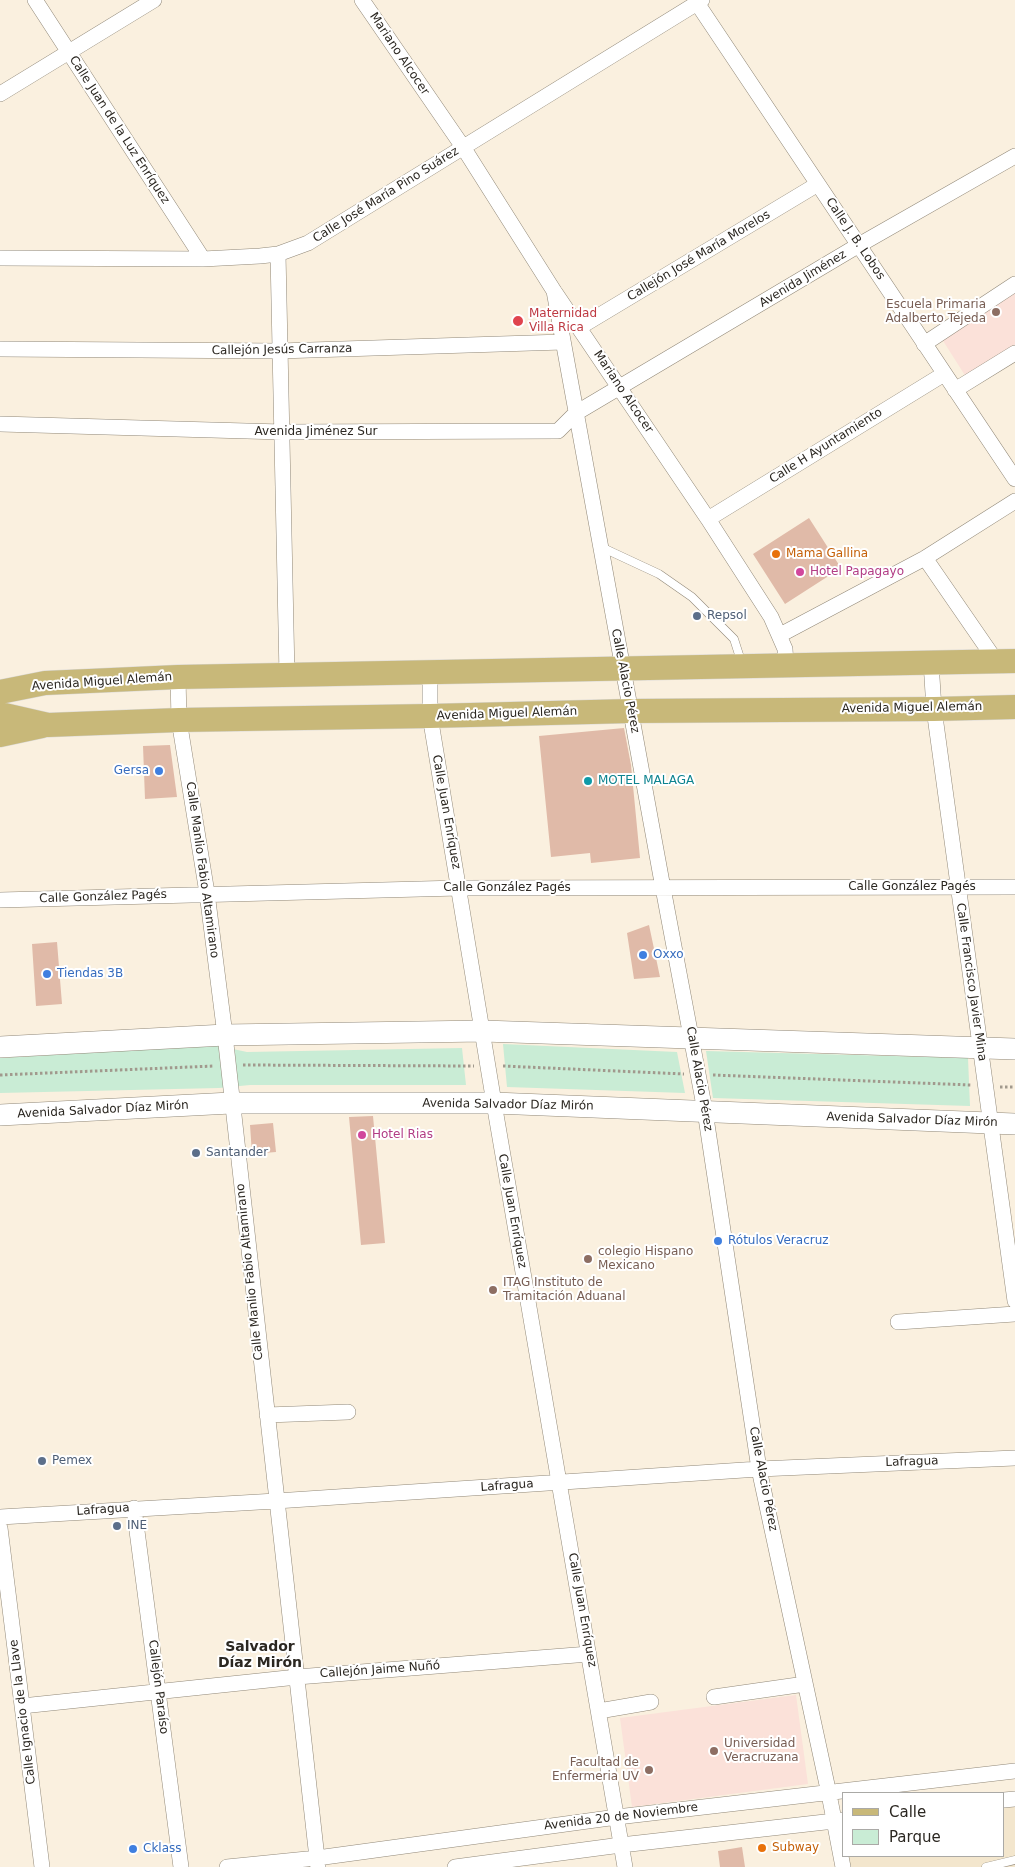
<!DOCTYPE html>
<html>
<head>
<meta charset="utf-8">
<style>
	body { margin:0 }
	#map { position:relative; width:1015px; height:1867px; overflow:hidden; background:#faf0df; font-family:"DejaVu Sans",sans-serif }
	canvas { display:block }
	.legend { position:absolute; left:842px; top:1792px; width:162px; height:65px; box-sizing:border-box; background:#fff; border:1px solid #aaa9a6; margin:0; padding:6px 9px; list-style:none; font-size:15px; color:#2b2721 }
	.legend li { display:flex; align-items:center; gap:10px; height:25px }
	.legend b { width:25px; border:1px solid #aaa9a6 }
</style>
</head>
<body>
<div id="map">
<canvas width="1015" height="1867"></canvas>
<ul class="legend">
<li><b style="height:6px;background:#c8b879"></b>Calle</li>
<li><b style="height:14px;background:#c9ecd5"></b>Parque</li>
</ul>
</div>
<script>
const g = document.querySelector('canvas').getContext('2d');
g.lineJoin = 'round';
function fill(path, color) { g.fillStyle = color; g.fill(path, 'evenodd'); }
const poly = rows => new Path2D(rows.map(r => 'M' + r).join(''));
function stroke(path, color, width, dash) { g.strokeStyle = color; g.lineWidth = width; g.lineCap = dash ? 'butt' : 'round'; g.setLineDash(dash || []); g.stroke(path); }
function drawText(font, color, halo, rows, align = 'center') {
  g.font = font + ' "DejaVu Sans",sans-serif'; g.lineWidth = 4; g.setLineDash([]); g.textBaseline = 'middle'; g.strokeStyle = halo; g.fillStyle = color; for (const [text, x, y, turn = 0] of rows) {
    g.save(); g.translate(x, y); g.rotate((+turn || 0) * Math.PI / 180); g.textAlign = isNaN(turn) ? turn : align; if (halo) g.strokeText(text, 0, 0); g.fillText(text, 0, 0); g.restore();
  }
}
fill(poly([
	[1015,1804,1015,1867,848,1867,845,1856,1004,1856,1004,1806]
]), '#f3e6cd');
fill(poly([
	[1015,288,1015,345,966,377,940,336],
	[796,1695,808,1784,632,1807,620,1718]
]), '#fbe1d9');
fill(poly([
	[503,1044,677,1052,685,1093,507,1087],
	[214,1045,247,1052,462,1048,466,1085,250,1085,219,1088,0,1093,0,1058],
	[706,1051,968,1058,970,1106,713,1098]
]), '#c9ecd5');
fill(poly([
	[809,518,841,568,785,604,753,554],
	[624,728,631,765,640,858,591,863,590,853,551,857,539,736],
	[170,745,177,797,145,799,143,746],
	[649,925,660,977,634,979,627,933],
	[57,942,62,1004,36,1006,32,944],
	[373,1116,385,1243,361,1245,349,1117],
	[273,1123,276,1152,252,1154,250,1125],
	[742,1847,745,1867,720,1867,718,1851]
]), '#e0baa8');
const lane = poly([
	[601,547,659,574,692,597,734,639,742,664],
	[986,1867,1015,1860]
]);
const street = poly([
	[35,0,203,259],
	[362,0,463,147,554,291,708,519,771,617,785,649,786,665],
	[695,0,1015,479],
	[0,94,154,0],
	[278,254,287,675],
	[0,258,203,259,260,256,278,254,308,243,702,0],
	[554,291,663,888,705,1111,759,1469,829,1794,843,1867],
	[580,327,818,184],
	[924,344,1015,284],
	[0,349,279,351,563,342],
	[955,390,1015,353],
	[0,424,282,432,558,431,576,413,859,245,1015,156],
	[708,519,944,374],
	[925,558,996,661],
	[780,635,925,558,1015,501],
	[931,662,934,709,1015,1301],
	[430,672,430,716,494,1103,625,1867],
	[178,677,179,720,207,893,225,1035,318,1867],
	[0,900,459,888,1015,887],
	[898,1322,1015,1314],
	[267,1415,348,1412],
	[134,1508,181,1867],
	[0,1517,276,1501,759,1469,1015,1458],
	[0,1528,42,1867],
	[714,1697,805,1684],
	[22,1706,297,1677,589,1654],
	[599,1711,651,1702],
	[1004,1800,1015,1799],
	[227,1867,317,1858,617,1817,1015,1771],
	[455,1867,621,1845,843,1820]
]);
const secondary = poly([
	[0,1047,225,1035,483,1031,1015,1049],
	[0,1115,231,1103,494,1103,1015,1124]
]);
const primary = poly([
	[0,692,45,683,178,677,1015,661],
	[0,714,48,725,179,720,430,716,631,711,934,709,1015,707],
	[0,735,42,726]
]);
stroke(lane, '#918878', 9);
stroke(street, '#918878', 16);
stroke(secondary, '#918878', 22);
stroke(primary, '#d9d8d7', 25);
stroke(poly([
	[243,1065,474,1066],
	[503,1066,684,1074],
	[0,1075,214,1066],
	[713,1075,971,1085],
	[1000,1087,1015,1087]
]), '#a1998d', 3, [2.5, 2.5]);
stroke(lane, '#fff', 8);
stroke(street, '#fff', 15);
stroke(secondary, '#fff', 21);
stroke(primary, '#c8b879', 24);
for (const [x, y, r, color] of [
	[996,312,5,"#8d6e63"],
	[518,321,6,"#e0444e"],
	[776,554,5,"#e8710a"],
	[800,572,5,"#d1479c"],
	[697,616,5,"#5c6f8a"],
	[159,771,5,"#3f7fe0"],
	[588,781,5,"#0f9aa8"],
	[643,955,5,"#3f7fe0"],
	[47,974,5,"#3f7fe0"],
	[362,1135,5,"#d1479c"],
	[196,1153,5,"#5c6f8a"],
	[718,1241,5,"#3f7fe0"],
	[588,1259,5,"#8d6e63"],
	[493,1290,5,"#8d6e63"],
	[42,1461,5,"#5c6f8a"],
	[117,1526,5,"#5c6f8a"],
	[714,1751,5,"#8d6e63"],
	[649,1770,5,"#8d6e63"],
	[762,1848,5,"#e8710a"],
	[133,1849,5,"#3f7fe0"]
]) { const dot = new Path2D(); dot.arc(x, y, r, 0, 2 * Math.PI); g.fillStyle = color; g.fill(dot); stroke(dot, '#fff', 2); }
drawText('12px', '#2b2721', '#fff', [
	["Mariano Alcocer",399,54,56],
	["Calle Juan de la Luz Enríquez",119,130,57],
	["Calle José María Pino Suárez",386,195,-32],
	["Calle J. B. Lobos",855,239,56],
	["Callejón José María Morelos",699,256,-31],
	["Avenida Jiménez",803,279,-31],
	["Callejón Jesús Carranza",282,350,-1],
	["Mariano Alcocer",623,392,56],
	["Avenida Jiménez Sur",316,432],
	["Calle H Ayuntamiento",826,446,-32],
	["Calle Alacio Pérez",625,681,79],
	["Avenida Miguel Alemán",102,682,-4],
	["Avenida Miguel Alemán",912,708,-1],
	["Avenida Miguel Alemán",507,714,-2],
	["Calle Juan Enríquez",446,812,80],
	["Calle Manlio Fabio Altamirano",202,870,82],
	["Calle González Pagés",912,887],
	["Calle González Pagés",507,888],
	["Calle González Pagés",103,897,-2],
	["Calle Francisco Javier Mina",971,982,82],
	["Calle Alacio Pérez",699,1079,80],
	["Avenida Salvador Díaz Mirón",508,1105,1],
	["Avenida Salvador Díaz Mirón",103,1110,-3],
	["Avenida Salvador Díaz Mirón",912,1120,2],
	["Calle Juan Enríquez",512,1211,80],
	["Calle Manlio Fabio Altamirano",250,1272,-96],
	["Lafragua",912,1462,-2],
	["Calle Alacio Pérez",763,1479,79],
	["Lafragua",507,1486,-4],
	["Lafragua",103,1510,-4],
	["Calle Juan Enríquez",582,1610,80],
	["Callejón Jaime Nuñó",380,1670,-4],
	["Callejón Paraíso",158,1687,83],
	["Calle Ignacio de la Llave",23,1712,-97],
	["Avenida 20 de Noviembre",621,1817,-7]
]);
drawText('12px', '#785e54', '#fff', [
	["Escuela Primaria",986,305,"right"],
	["Adalberto Tejeda",986,319,"right"],
	["colegio Hispano",598,1252],
	["Mexicano",598,1266],
	["ITAG Instituto de",503,1283],
	["Tramitación Aduanal",503,1297],
	["Universidad",724,1744],
	["Veracruzana",724,1758],
	["Facultad de",639,1763,"right"],
	["Enfermeria UV",639,1777,"right"]
], 'left');
drawText('12px', '#be3a42', '#fff', [
	["Maternidad",529,314],
	["Villa Rica",529,328]
], 'left');
drawText('12px', '#c56008', '#fff', [
	["Mama Gallina",786,554],
	["Subway",772,1848]
], 'left');
drawText('12px', '#b23c85', '#fff', [
	["Hotel Papagayo",810,572],
	["Hotel Rias",372,1135]
], 'left');
drawText('12px', '#4e5e75', '#fff', [
	["Repsol",707,616],
	["Santander",206,1153],
	["Pemex",52,1461],
	["INE",127,1526]
], 'left');
drawText('12px', '#366cbe', '#fff', [
	["Gersa",149,771,"right"],
	["Oxxo",653,955],
	["Tiendas 3B",57,974],
	["Rótulos Veracruz",728,1241],
	["Cklass",143,1849]
], 'left');
drawText('12px', '#0d838f', '#fff', [
	["MOTEL MALAGA",598,781]
], 'left');
drawText('bold 14px', '#2b2721', '#fff', [
	["Salvador",260,1647],
	["Díaz Mirón",260,1663]
]);
</script>
</body>
</html>
